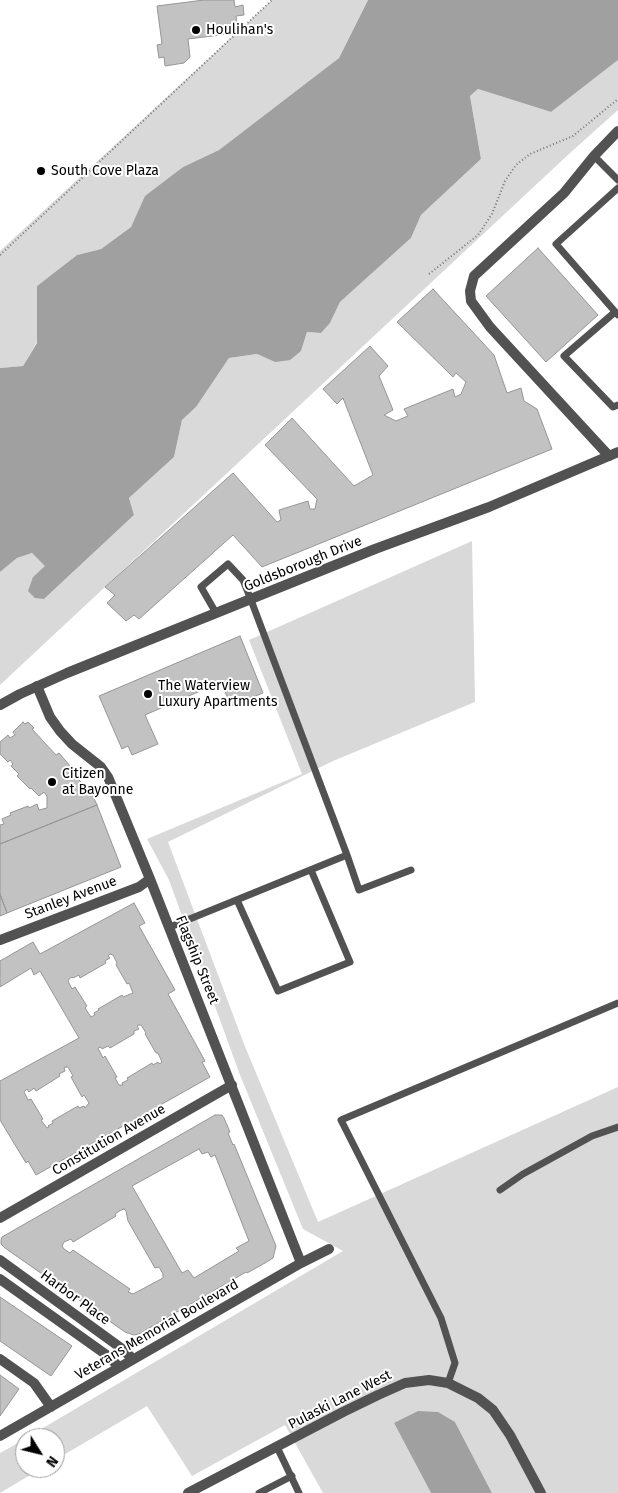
<!DOCTYPE html>
<html>
<head>
<meta charset="utf-8">
<style>
	body { margin:0 }
	#map { position:relative; width:618px; height:1493px; overflow:hidden; background:#fff; font-family:"Fira Sans",sans-serif }
	canvas { display:block }
	.north { position:absolute; left:15px; top:1428px; width:50px; height:50px; box-sizing:border-box; background:#fff; border:1px solid #999; border-radius:50%; rotate:126deg; font-size:14px; font-weight:700; line-height:20px; text-align:center; color:#000 }
	.north::after { content:''; display:block; margin:auto; width:18px; height:22px; background:#000; clip-path:polygon(50% 0,100% 100%,50% 72%,0 100%) }
</style>
</head>
<body>
<div id="map">
<canvas width="618" height="1493"></canvas>
<div class="north">N</div>
</div>
<script>
const g = document.querySelector('canvas').getContext('2d');
g.lineJoin = 'round';
function fill(path, color) { g.fillStyle = color; g.fill(path, 'evenodd'); }
const poly = rows => new Path2D(rows.map(r => 'M' + r).join(''));
function stroke(path, color, width, dash) { g.strokeStyle = color; g.lineWidth = width; g.lineCap = dash ? 'butt' : 'round'; g.setLineDash(dash || []); g.stroke(path); }
function drawText(font, color, halo, rows, align = 'center') {
  g.font = font + ' "Fira Sans",sans-serif'; g.lineWidth = 4; g.setLineDash([]); g.textBaseline = 'middle'; g.strokeStyle = halo; g.fillStyle = color; for (const [text, x, y, turn = 0] of rows) {
    g.save(); g.translate(x, y); g.rotate((+turn || 0) * Math.PI / 180); g.textAlign = isNaN(turn) ? turn : align; if (halo) g.strokeText(text, 0, 0); g.fillText(text, 0, 0); g.restore();
  }
}
fill(poly([
	[272,0,368,0,339,58,219,150,183,167,146,196,131,227,101,249,77,255,37,286,37,342,23,366,0,368,0,251],
	[618,60,618,110,570,153,0,685,0,572,17,558,32,553,46,566,33,577,44,599,134,515,129,498,174,457,182,420,196,407,229,358,257,354,275,362,301,351,307,332,321,333,330,323,340,302,411,238,421,215,481,159,470,96,478,89,551,112],
	[472,541,475,702,333,761,168,842,244,1044,318,1222,618,1087,618,1493,492,1493,455,1422,394,1423,431,1493,323,1493,285,1425,192,1476,147,1406,55,1460,55,1438,26,1438,343,1251,303,1229,240,1075,169,880,147,839,302,774,249,640],
	[25,1439,25,1468,42,1468,0,1493,0,1453]
]), '#d9d9d9');
fill(poly([
	[368,0,618,0,618,60,551,112,478,89,470,96,481,159,421,215,411,238,340,302,330,323,321,333,307,332,301,351,290,360,275,362,257,354,229,358,196,407,182,420,174,457,129,498,134,515,44,599,35,598,28,591,33,577,45,566,32,553,17,558,0,572,0,368,23,366,37,343,37,286,77,255,101,249,131,227,145,196,183,167,219,150,339,58],
	[418,1411,438,1412,455,1422,492,1493,431,1493,394,1423]
]), '#a0a0a0');
const building = poly([
	[204,0,234,0,235,7,243,5,244,15,236,16,237,26,228,34,188,39,190,57,184,63,165,66,164,57,159,58,157,45,162,44,157,6,204,0],
	[538,248,598,315,546,362,486,296,538,248],
	[433,289,494,355,507,393,521,388,524,401,537,409,552,449,262,567,233,535,139,619,134,615,126,621,107,603,115,595,105,587,233,473,277,522,281,520,279,510,308,501,310,509,315,509,317,499,265,445,292,418,354,486,373,475,343,398,337,404,323,389,370,346,388,366,379,376,393,410,384,415,396,421,408,416,404,409,453,389,455,397,461,394,466,382,456,373,453,377,397,322,433,289],
	[240,636,263,693,231,706,221,682,145,715,158,744,132,755,128,746,122,749,99,696,240,636],
	[23,722,25,724,28,722,34,728,32,729,56,755,59,753,71,767,69,769,92,794,97,805,0,844,0,825,4,824,2,819,11,815,10,813,28,806,29,808,37,804,39,810,47,808,47,796,44,792,39,796,31,788,30,789,17,776,19,774,11,766,13,764,10,760,8,762,0,754,0,742,8,735,10,738,15,735,13,732,23,722],
	[97,805,121,867,7,913,0,894,0,844,97,805],
	[0,894,7,913,0,916,0,894],
	[134,903,145,923,139,926,175,990,168,994,205,1061,202,1062,210,1077,36,1175,28,1161,26,1163,0,1120,0,1081,79,1038,40,971,34,975,31,968,0,987,0,961,33,942,40,954,134,903],
	[110,954,113,955,117,963,116,965,127,984,129,983,133,993,123,997,122,995,98,1009,99,1010,94,1013,95,1015,91,1017,85,1008,87,1006,75,987,72,989,68,981,70,978,72,977,73,978,79,975,80,978,106,963,105,961,110,958,108,956,110,954],
	[139,1025,141,1025,146,1033,145,1034,156,1053,158,1053,162,1062,160,1064,158,1062,153,1065,152,1063,127,1078,128,1080,122,1083,123,1085,119,1085,115,1078,117,1077,105,1056,103,1058,98,1048,101,1047,102,1049,108,1046,110,1048,134,1034,134,1031,139,1029,137,1026,139,1025],
	[66,1067,68,1067,73,1076,71,1077,82,1097,84,1095,89,1103,85,1108,84,1106,79,1108,78,1106,52,1121,53,1123,48,1126,49,1127,47,1128,41,1120,43,1119,31,1099,28,1100,24,1092,27,1089,29,1092,34,1088,36,1091,60,1076,59,1074,65,1071,64,1068,66,1067],
	[215,1115,222,1115,224,1118,230,1132,228,1133,233,1145,234,1144,276,1246,273,1258,265,1263,247,1273,246,1272,139,1334,134,1335,125,1332,5,1248,1,1244,1,1240,2,1237,215,1115],
	[199,1149,202,1154,208,1152,211,1157,215,1155,249,1241,236,1248,239,1251,194,1278,188,1270,182,1273,132,1186,199,1149],
	[124,1209,126,1211,128,1221,155,1268,159,1267,163,1274,163,1278,133,1294,128,1292,130,1289,73,1250,70,1253,64,1249,62,1246,64,1242,71,1239,73,1242,116,1216,115,1214,121,1210,124,1209],
	[0,1297,72,1346,51,1376,0,1341,0,1297],
	[0,1375,19,1389,0,1416,0,1375]
]);
fill(building, '#c2c2c2');
stroke(building, '#969696', 1);
stroke(poly([
	[0,255,272,0],
	[429,274,478,235,492,214,505,181,516,165,530,154,573,136,618,99]
]), '#747474', 2, [1, 2.5]);
stroke(poly([
	[594,156,618,180],
	[618,188,556,244,618,315],
	[615,312,564,356,613,407,618,405],
	[216,613,201,587,228,564,243,580,251,600,347,855,359,890,411,870],
	[237,900,278,991,350,962,311,870],
	[170,927,347,855],
	[500,1190,523,1174,592,1136,618,1127],
	[448,1383,455,1363,441,1318,341,1120,618,1003],
	[277,1447,299,1493],
	[259,1493,292,1476]
]), '#525252', 7);
stroke(poly([
	[609,456,490,327,471,301,470,291,474,276,564,193,594,156,618,131],
	[37,686,50,717,60,731,72,744,101,767,108,777,150,879,301,1263],
	[0,940,139,887,150,879],
	[0,1218,232,1085],
	[0,1260,121,1348,133,1359],
	[0,1279,108,1356,119,1367],
	[0,1359,34,1383,51,1407],
	[0,1436,301,1263,329,1249]
]), '#525252', 10);
stroke(poly([
	[0,705,20,694,67,673,375,549,489,507,618,452],
	[188,1493,343,1412,378,1395,405,1383,429,1380,448,1383,478,1398,493,1410,510,1435,541,1493]
]), '#525252', 10);
for (const [x, y, r, color] of [
	[196,30,5,"#000"],
	[41,171,5,"#000"],
	[148,694,5,"#000"],
	[52,782,5,"#000"]
]) { const dot = new Path2D(); dot.arc(x, y, r, 0, 2 * Math.PI); g.fillStyle = color; g.fill(dot); stroke(dot, '#fff', 2); }
drawText('14px', '#000', '#fff', [
	["Houlihan's",206,30],
	["South Cove Plaza",51,171],
	["The Waterview",158,686],
	["Luxury Apartments",158,702],
	["Citizen",62,774],
	["at Bayonne",62,790]
], 'left');
drawText('14px', '#000', '#fff', [
	["Goldsborough Drive",303,564,-22],
	["Stanley Avenue",71,898,-21],
	["Flagship Street",197,960,68],
	["Constitution Avenue",109,1140,-30],
	["Harbor Place",75,1298,36],
	["Veterans Memorial Boulevard",157,1330,-30],
	["Pulaski Lane West",340,1400,-27]
]);
</script>
</body>
</html>
